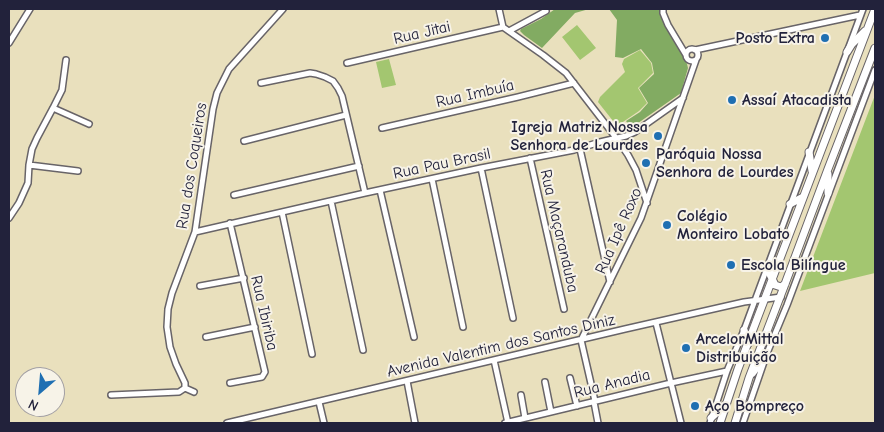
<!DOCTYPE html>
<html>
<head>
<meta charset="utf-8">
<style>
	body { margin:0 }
	#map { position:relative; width:884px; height:432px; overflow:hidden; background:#e9e0bd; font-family:"Comic Neue",sans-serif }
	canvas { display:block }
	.frame { position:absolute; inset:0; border:10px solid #22223b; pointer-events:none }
	.north { position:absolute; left:15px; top:367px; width:50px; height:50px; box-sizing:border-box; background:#f7f3e8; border:1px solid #a29fa3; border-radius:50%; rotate:207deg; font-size:14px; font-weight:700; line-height:20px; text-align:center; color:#22223b }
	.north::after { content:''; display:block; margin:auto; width:18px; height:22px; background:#1f6fb2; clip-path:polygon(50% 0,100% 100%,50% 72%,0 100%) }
</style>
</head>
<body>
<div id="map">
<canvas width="884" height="432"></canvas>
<div class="frame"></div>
<div class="north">N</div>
</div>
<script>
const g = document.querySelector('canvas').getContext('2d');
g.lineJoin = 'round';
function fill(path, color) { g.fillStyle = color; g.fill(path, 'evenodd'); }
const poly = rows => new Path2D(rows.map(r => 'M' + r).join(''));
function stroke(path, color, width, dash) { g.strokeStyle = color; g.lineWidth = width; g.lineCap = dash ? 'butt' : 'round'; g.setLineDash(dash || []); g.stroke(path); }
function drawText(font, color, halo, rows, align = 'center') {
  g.font = font + ' "Comic Neue",sans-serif'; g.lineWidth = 4; g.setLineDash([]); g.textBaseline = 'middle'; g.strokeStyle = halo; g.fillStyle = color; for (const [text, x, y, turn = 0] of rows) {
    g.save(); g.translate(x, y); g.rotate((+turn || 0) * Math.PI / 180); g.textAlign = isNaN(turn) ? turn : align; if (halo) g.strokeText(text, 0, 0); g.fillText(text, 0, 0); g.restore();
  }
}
fill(poly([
	[577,25,596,48,580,60,562,37],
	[640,50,651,63,653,73,638,88,647,103,639,111,617,126,598,102,600,97,625,72,622,64,624,59],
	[389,59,396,85,382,88,376,62],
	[875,95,875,273,800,291]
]), '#a3c670');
fill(poly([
	[555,9,589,9,575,13,542,48,524,35,520,31,521,29,541,19],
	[609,9,661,9,660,15,676,42,686,60,688,68,681,93,631,128,626,121,640,112,648,103,639,88,654,74,652,63,641,49,623,58,615,57,617,20]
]), '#82ab62');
const minor = poly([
	[499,9,503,27,543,55,566,73,617,139,628,155,636,170,647,203],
	[663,9,663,13,668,25,686,55],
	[509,31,546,11],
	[9,43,30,9],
	'686 55a6 6 0 1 1 12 0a6 6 0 1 1-12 0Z',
	[695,50,860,15],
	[347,63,503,27],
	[261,83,310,73,316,74,325,77,333,81,338,88,342,96,365,193],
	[53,108,89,124],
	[382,128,518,97,574,83],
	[244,141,346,115],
	[580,149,610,282],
	[530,158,564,309],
	[29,165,78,171],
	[481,168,513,318],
	[432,179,463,327],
	[380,190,414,337],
	[234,195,359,166],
	[331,201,363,350],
	[282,212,312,354],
	[9,218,19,203,28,183,29,165,32,149,37,138,53,108,62,90,66,60],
	[195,232,365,193,481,168,574,150,600,142,626,136,635,132,683,98],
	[200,286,244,278],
	[656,323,681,423],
	[206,337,255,327],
	[494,360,508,423],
	[753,374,765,358,787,305,875,70],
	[570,378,577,406],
	[407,381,415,423],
	[545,382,551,412],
	[230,383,262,377,265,372,230,223],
	[185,388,185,383,176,364,170,347,167,327,168,309,172,293,195,232,213,109,217,93,229,69,283,9],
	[185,388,194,392],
	[111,395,179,392,185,388],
	[521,395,525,418],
	[595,401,581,340,641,218,696,60],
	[319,402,324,423],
	[594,402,598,423],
	[227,423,625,329,744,302,781,297],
	[505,423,671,383,727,371],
	[710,423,727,371,744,330,863,9],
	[743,423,764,362]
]);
const highway = poly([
	[847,52,852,44,865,31],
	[809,152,812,171],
	[828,174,828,193],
	[790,204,803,197],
	[767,268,775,285,781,287,785,284],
	[744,330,748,344],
	[711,418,725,405],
	[720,423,738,369,875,9],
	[735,423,749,378,785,284,828,169,875,48]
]);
stroke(minor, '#686468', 8);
stroke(highway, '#686468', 9);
stroke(minor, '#fff', 5);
stroke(highway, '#fff', 7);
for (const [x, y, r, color] of [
	[825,38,5,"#1f6fb2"],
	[732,100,5,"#1f6fb2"],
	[658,136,5,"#1f6fb2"],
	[646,163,5,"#1f6fb2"],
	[667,225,5,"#1f6fb2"],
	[731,265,5,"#1f6fb2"],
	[686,348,5,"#1f6fb2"],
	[695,406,5,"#1f6fb2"]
]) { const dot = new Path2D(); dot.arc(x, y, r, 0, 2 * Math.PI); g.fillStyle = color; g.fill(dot); stroke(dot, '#f7f3e8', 2); }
drawText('16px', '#22223b', '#f7f3e8', [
	["Rua Jitai",422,33,-13],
	["Rua Imbuía",475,94,-13],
	["Rua Pau Brasil",442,164,-12],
	["Rua dos Coqueiros",192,166,-81],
	["Rua Maçaranduba",559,231,77],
	["Rua Ipê Roxo",619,231,-66],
	["Rua Ibiriba",264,313,77],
	["Avenida Valentim dos Santos Diniz",501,346,-13],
	["Rua Anadia",612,384,-14]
]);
drawText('bold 16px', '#22223b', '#f7f3e8', [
	["Posto Extra",815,38,"right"],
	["Assaí Atacadista",742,100],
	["Igreja Matriz Nossa",648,127,"right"],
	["Senhora de Lourdes",648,145,"right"],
	["Paróquia Nossa",656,154],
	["Senhora de Lourdes",656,172],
	["Colégio",677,216],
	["Monteiro Lobato",677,234],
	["Escola Bilíngue",741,265],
	["ArcelorMittal",696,339],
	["Distribuição",696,357],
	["Aço Bompreço",705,406]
], 'left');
</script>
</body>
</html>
